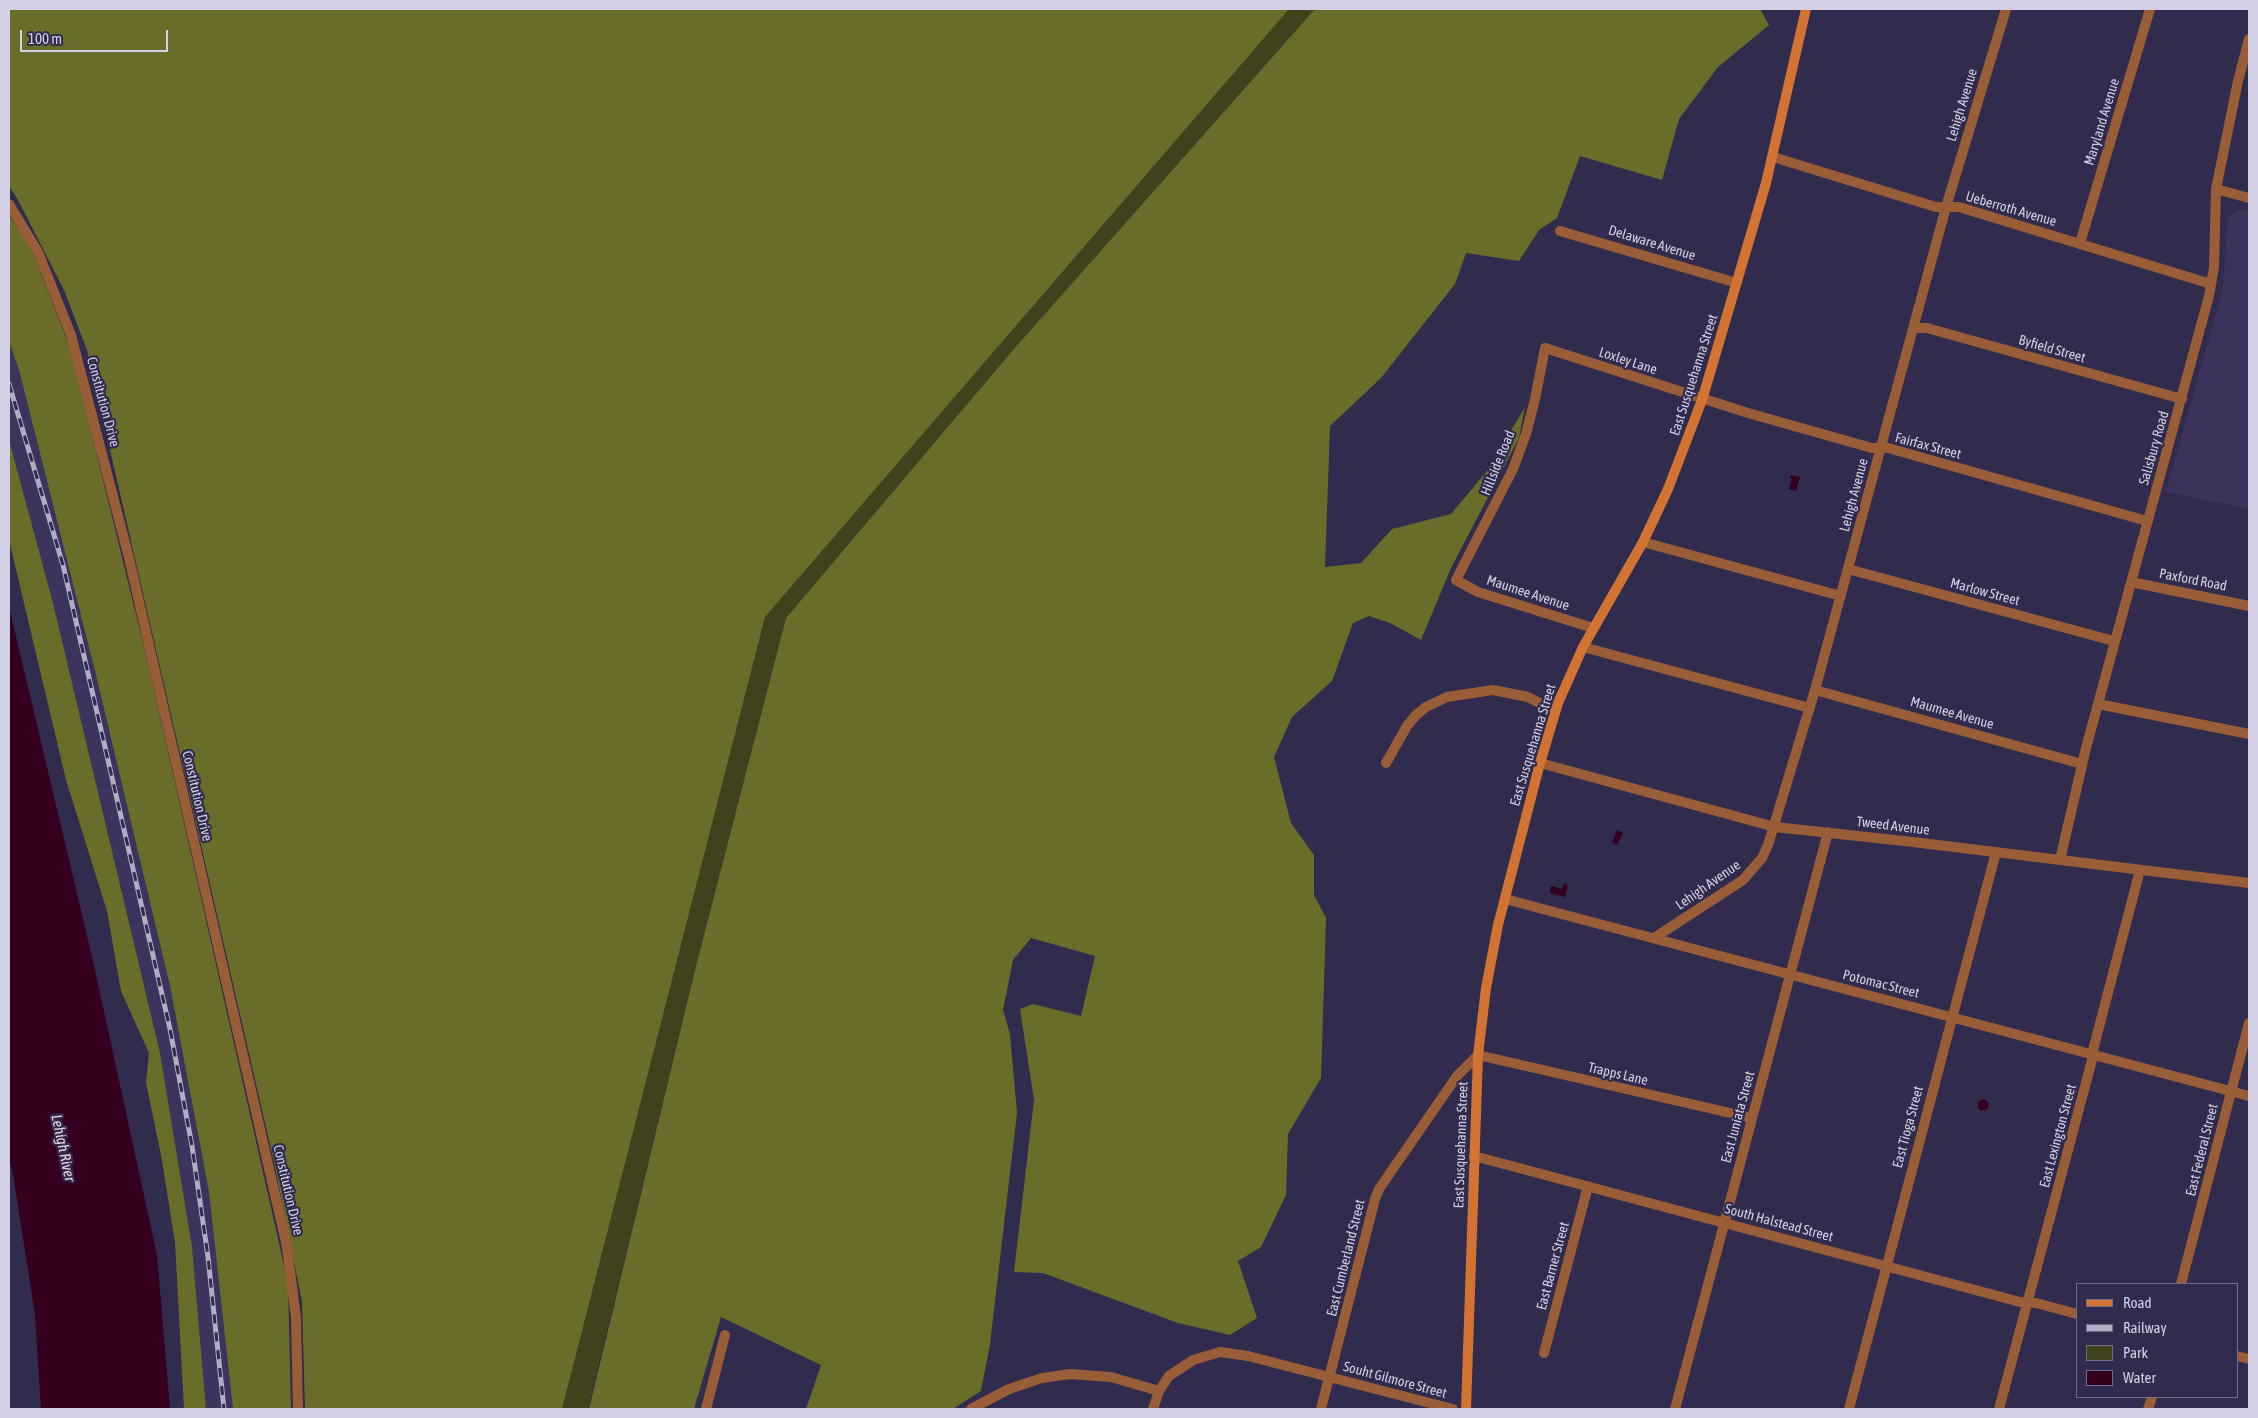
<!DOCTYPE html>
<html>
<head>
<meta charset="utf-8">
<style>
	body { margin:0 }
	#map { position:relative; width:2258px; height:1418px; overflow:hidden; background:#312b4d; font-family:"Asap Condensed",sans-serif }
	canvas { display:block }
	.frame { position:absolute; inset:0; border:10px solid #d3d0e6; pointer-events:none }
	.legend { position:absolute; left:2076px; top:1283px; width:162px; height:115px; box-sizing:border-box; background:#312b4d; border:1px solid #726d8a; margin:0; padding:6px 9px; list-style:none; font-size:15px; color:#d3d0e6 }
	.legend li { display:flex; align-items:center; gap:10px; height:25px }
	.legend b { width:25px; border:1px solid #726d8a }
	.scale { position:absolute; left:20px; top:30px; width:148px; height:22px; box-sizing:border-box; border:2px solid #d3d0e6; border-top:0; padding-left:6px; font-size:15px; line-height:18px; white-space:nowrap; color:#d3d0e6; -webkit-text-stroke:4px #312b4d; paint-order:stroke }
</style>
</head>
<body>
<div id="map">
<canvas width="2258" height="1418"></canvas>
<div class="frame"></div>
<ul class="legend">
<li><b style="height:6px;background:#d37332"></b>Road</li>
<li><b style="height:6px;background:#b1adc6"></b>Railway</li>
<li><b style="height:14px;background:#40421d"></b>Park</li>
<li><b style="height:14px;background:#35001e"></b>Water</li>
</ul>
<div class="scale">100 m</div>
</div>
<script>
const g = document.querySelector('canvas').getContext('2d');
g.lineJoin = 'round';
function fill(path, color) { g.fillStyle = color; g.fill(path, 'evenodd'); }
const poly = rows => new Path2D(rows.map(r => 'M' + r).join(''));
function stroke(path, color, width, dash) { g.strokeStyle = color; g.lineWidth = width; g.lineCap = dash ? 'butt' : 'round'; g.setLineDash(dash || []); g.stroke(path); }
function drawText(font, color, halo, rows, align = 'center') {
  g.font = font + ' "Asap Condensed",sans-serif'; g.lineWidth = 4.5; g.setLineDash([]); g.textBaseline = 'middle'; g.strokeStyle = halo; g.fillStyle = color; for (const [text, x, y, turn = 0] of rows) {
    g.save(); g.translate(x, y); g.rotate((+turn || 0) * Math.PI / 180); g.textAlign = isNaN(turn) ? turn : align; if (halo) g.strokeText(text, 0, 0); g.fillText(text, 0, 0); g.restore();
  }
}
fill(poly([
	[2239,209,2249,212,2249,509,2166,492,2223,288,2228,216],
	[9,341,19,370,96,675,170,986,209,1192,233,1409,206,1409,192,1247,160,1053,53,603,9,440]
]), '#3c345d');
fill(poly([
	[1289,9,1315,9,1013,350,786,618,695,970,588,1409,562,1409,765,617]
]), '#40421d');
fill(poly([
	[9,9,1289,9,765,617,562,1409,305,1409,302,1302,274,1162,87,350,64,290,18,200,9,186],
	[1315,9,1760,9,1769,25,1718,67,1679,119,1662,180,1580,156,1557,218,1539,230,1519,261,1466,253,1455,284,1381,378,1330,426,1325,567,1361,563,1392,529,1451,514,1487,471,1525,407,1519,438,1451,568,1421,640,1390,623,1369,616,1353,623,1332,681,1292,717,1274,757,1291,823,1314,855,1314,895,1326,918,1321,1078,1288,1134,1286,1195,1261,1247,1238,1261,1257,1318,1230,1335,1178,1323,1043,1273,1014,1272,1034,1100,1020,1009,1033,1004,1081,1016,1095,956,1031,938,1013,960,1003,1010,1010,1034,1017,1113,990,1344,981,1391,953,1409,806,1409,821,1365,721,1317,694,1409,589,1409,695,970,786,618,1013,350],
	[9,215,31,248,71,350,148,663,288,1283,291,1409,233,1409,209,1192,170,986,96,675,19,370,9,341],
	[9,440,53,603,160,1053,192,1247,206,1409,184,1409,175,1242,161,1155,146,1083,149,1053,121,991,107,911,66,780,9,540]
]), '#6a6d29');
fill(poly([
	[1791,475,1800,477,1796,491,1789,489,1792,479,1790,478],
	[9,607,93,961,157,1255,170,1409,41,1409,35,1315,13,1174,9,1159],
	[1617,830,1623,833,1617,845,1612,842],
	[1564,883,1568,886,1565,897,1550,893,1551,886,1562,889],
	'1977.5 1105a5.5 5.5 0 1 1 11 0a5.5 5.5 0 1 1-11 0Z'
]), '#35001e');
stroke(poly([
	[1773,157,1936,207,1959,207,2211,284],
	[2216,189,2249,198],
	[9,204,38,252,71,335,129,558,287,1247,296,1318,298,1409],
	[1560,231,1737,283],
	[2080,243,2150,9],
	[1914,328,1927,328,2182,399],
	[1643,542,1841,596],
	[1848,569,2114,641],
	[2131,582,2249,606],
	[1593,628,1478,592,1456,580,1513,469,1526,434,1535,399,1545,348,1748,413,1872,448,1888,448,2147,521],
	[1583,647,1810,708],
	[1815,690,2082,764],
	[2098,704,2249,734],
	[1386,763,1407,726,1416,715,1426,707,1447,697,1493,690,1528,697,1555,711],
	[1540,763,1775,827,1913,842,2249,883],
	[2060,860,2086,748,2209,296,2214,267,2216,189,2238,81,2249,39],
	[1505,899,2249,1096],
	[1654,938,1743,880,1762,858,1768,845,1815,690,1946,207,2006,9],
	[1474,1156,2020,1302,2036,1303,2077,1314],
	[2181,1284,2249,1023],
	[1544,1353,1588,1186],
	[2237,1356,2249,1359],
	[706,1409,725,1335],
	[971,1409,1009,1389,1042,1378,1070,1374,1111,1377,1159,1391],
	[1153,1409,1159,1391,1169,1376,1193,1360,1220,1352,1248,1356,1453,1409],
	[1321,1409,1375,1199,1379,1189,1457,1076,1478,1055,1752,1118],
	[1675,1409,1828,832],
	[1849,1409,1996,852],
	[1999,1409,2092,1060,2092,1054,2140,870],
	[2148,1409,2152,1397]
]), '#995d37', 10);
stroke(poly([
	[1466,1409,1478,1055,1486,988,1498,925,1540,763,1558,703,1583,647,1643,542,1668,489,1702,400,1766,183,1806,9]
]), '#d37332', 10);
const rail = poly([
	[9,384,63,565,170,1029,192,1146,208,1257,224,1409]
]);
stroke(rail, '#b1adc6', 5);
stroke(rail, '#312b4d', 3, [9]);
drawText('14px', '#d3d0e6', '#312b4d', [
	["Lehigh Avenue",1962,105,-73],
	["Maryland Avenue",2102,122,-73],
	["Ueberroth Avenue",2011,209,16],
	["Delaware Avenue",1652,243,17],
	["Byfield Street",2052,349,16],
	["Loxley Lane",1628,361,18],
	["East Susquehanna Street",1694,375,-72],
	["Constitution Drive",103,402,75],
	["Fairfax Street",1928,446,15],
	["Salisbury Road",2154,448,-74],
	["Hillside Road",1498,463,-68],
	["Lehigh Avenue",1854,495,-75],
	["Paxford Road",2193,580,11],
	["Marlow Street",1985,592,15],
	["Maumee Avenue",1528,593,18],
	["Maumee Avenue",1952,713,16],
	["East Susquehanna Street",1533,745,-73],
	["Constitution Drive",197,796,77],
	["Tweed Avenue",1893,826,7],
	["Lehigh Avenue",1708,885,-35],
	["Potomac Street",1881,984,14],
	["Trapps Lane",1618,1074,13],
	["East Juniata Street",1738,1117,-75],
	["East Tioga Street",1908,1127,-75],
	["East Lexington Street",2058,1136,-75],
	["East Susquehanna Street",1461,1145,-88],
	["East Federal Street",2202,1150,-76],
	["Constitution Drive",288,1190,77],
	["South Halstead Street",1779,1223,15],
	["East Cumberland Street",1346,1258,-76],
	["East Barner Street",1553,1266,-75],
	["Souht Gilmore Street",1395,1380,15]
]);
drawText('italic 15px', '#f2d5e1', '#312b4d', [
	["Lehigh River",63,1148,78]
]);
</script>
</body>
</html>
